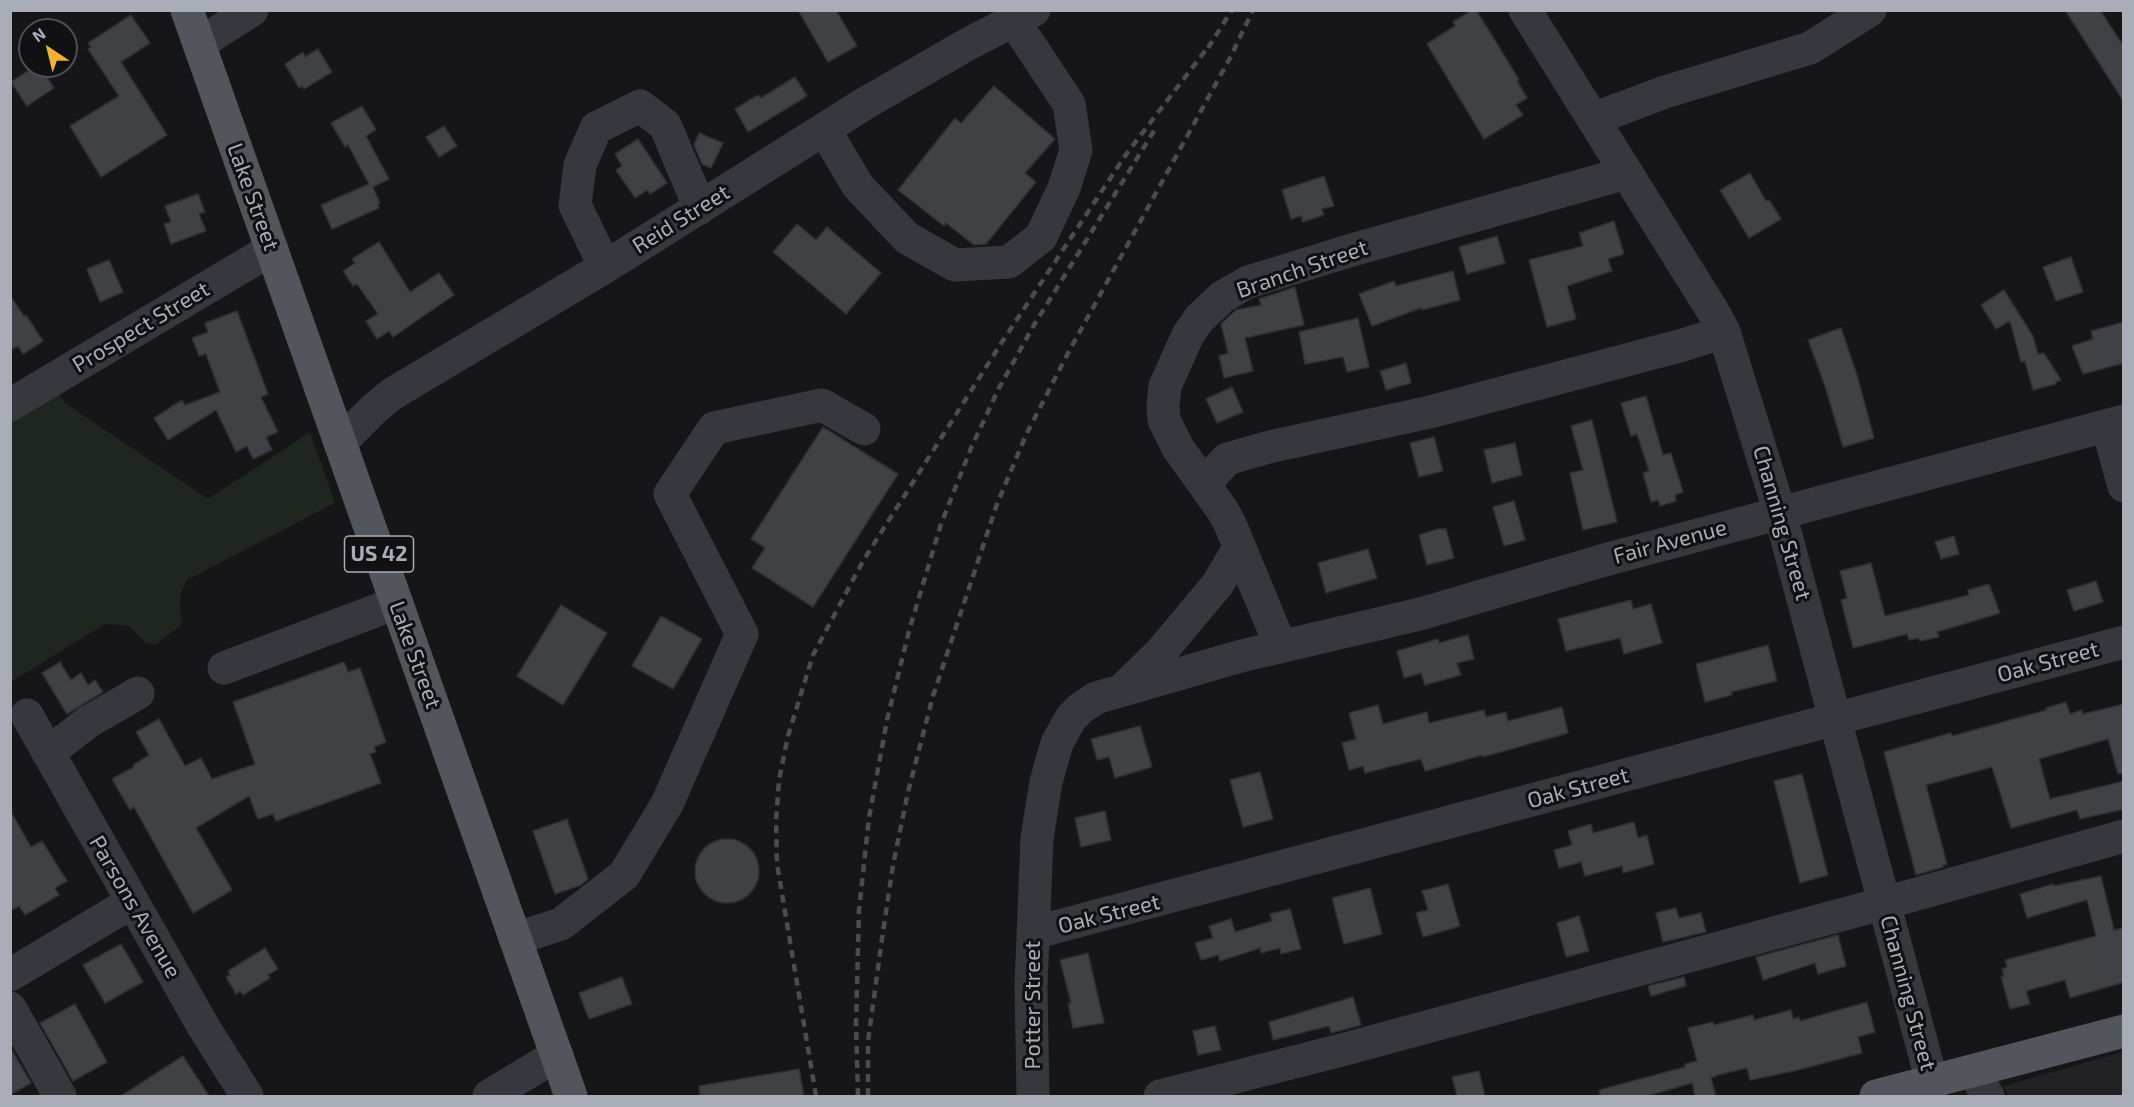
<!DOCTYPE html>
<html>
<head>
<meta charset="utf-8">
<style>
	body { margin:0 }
	#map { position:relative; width:2134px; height:1107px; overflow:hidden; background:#161618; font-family:"Exo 2",sans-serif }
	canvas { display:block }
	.frame { position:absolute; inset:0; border:12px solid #a8adb8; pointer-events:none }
	.north { position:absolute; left:18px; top:18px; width:60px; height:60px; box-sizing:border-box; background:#111113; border:2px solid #4d4f55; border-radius:50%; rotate:325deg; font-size:16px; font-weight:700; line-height:24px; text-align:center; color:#a8adb8 }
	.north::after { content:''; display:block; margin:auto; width:21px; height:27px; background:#f2b134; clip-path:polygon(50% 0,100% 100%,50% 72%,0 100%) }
</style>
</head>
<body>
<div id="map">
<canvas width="2134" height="1107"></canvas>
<div class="frame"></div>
<div class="north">N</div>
</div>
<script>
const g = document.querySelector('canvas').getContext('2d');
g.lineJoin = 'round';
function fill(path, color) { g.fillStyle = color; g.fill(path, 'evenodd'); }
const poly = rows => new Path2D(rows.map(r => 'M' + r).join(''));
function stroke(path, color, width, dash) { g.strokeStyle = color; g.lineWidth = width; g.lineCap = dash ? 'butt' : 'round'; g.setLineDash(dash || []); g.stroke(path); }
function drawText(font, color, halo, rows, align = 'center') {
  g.font = font + ' "Exo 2",sans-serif'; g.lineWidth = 6; g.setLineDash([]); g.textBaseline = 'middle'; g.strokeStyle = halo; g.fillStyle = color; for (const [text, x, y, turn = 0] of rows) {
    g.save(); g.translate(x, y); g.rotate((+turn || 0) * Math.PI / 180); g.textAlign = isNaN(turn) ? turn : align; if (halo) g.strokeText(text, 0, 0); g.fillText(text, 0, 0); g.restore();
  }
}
fill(poly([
	[2123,1052,2123,1096,2009,1096,2003,1086]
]), '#222225');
fill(poly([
	[54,386,65,403,208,499,310,432,335,503,187,580,180,595,181,625,155,645,145,642,129,626,105,624,11,682,11,413]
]), '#1e261f');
const building = poly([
	[798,10,836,10,857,46,828,62,798,10],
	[1472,10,1476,10,1493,37,1519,80,1517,81,1527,98,1516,105,1523,115,1484,139,1427,44,1455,26,1453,22,1472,10],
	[2065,10,2100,10,2124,47,2124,102,2065,10],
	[131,15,150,43,121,62,167,135,101,177,70,126,119,96,88,49,91,47,88,43,131,15],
	[318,49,332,72,304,89,302,86,299,88,285,64,303,52,305,57,318,49],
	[35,66,40,66,54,88,27,106,11,82,35,66],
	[795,77,807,96,748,132,735,109,758,95,761,98,795,77],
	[994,86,1055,139,1025,173,1036,182,986,244,974,245,946,223,944,226,898,190,955,118,961,123,994,86],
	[362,106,376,130,366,136,389,179,373,187,380,203,378,204,379,208,332,229,321,205,369,184,348,145,345,147,331,123,362,106],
	[444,126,457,146,439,157,426,137,444,126],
	[699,133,723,143,711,168,702,164,694,145,699,133],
	[638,139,667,183,650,194,647,190,635,198,616,170,622,166,615,154,638,139],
	[1750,173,1766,201,1769,200,1781,219,1749,238,1720,190,1750,173],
	[1324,176,1334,206,1322,209,1324,215,1303,222,1301,216,1291,219,1282,190,1324,176],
	[198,194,205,212,199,214,206,231,171,244,164,224,171,222,165,206,198,194],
	[1614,221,1624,254,1608,259,1612,271,1567,286,1576,319,1547,327,1529,260,1583,246,1579,233,1614,221],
	[797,224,816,240,827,227,881,273,846,314,773,252,797,224],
	[1497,236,1505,263,1467,274,1459,247,1497,236],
	[379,242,410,292,439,273,454,295,393,337,389,331,377,339,366,321,378,314,357,284,353,286,343,271,355,263,352,259,379,242],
	[2071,257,2083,292,2056,301,2043,267,2071,257],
	[109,260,123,292,100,302,87,269,109,260],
	[1453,271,1460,300,1422,310,1421,308,1372,326,1359,294,1394,281,1396,286,1453,271],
	[1295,287,1304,325,1245,338,1253,371,1224,378,1219,356,1228,353,1221,324,1236,310,1261,305,1259,299,1295,287],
	[2004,290,2033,336,2038,354,2044,353,2061,380,2056,382,2056,384,2033,390,2025,361,2021,362,2010,321,1996,329,1981,305,2004,290],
	[10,296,24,316,26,315,43,341,23,354,18,346,10,350,10,296],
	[237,311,268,394,261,397,278,432,266,437,272,450,253,459,247,446,236,452,216,410,168,440,154,418,182,400,185,405,220,392,206,354,199,356,192,338,208,332,205,323,237,311],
	[1358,318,1369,367,1347,372,1343,357,1305,364,1299,332,1358,318],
	[2124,322,2124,363,2083,374,2072,346,2093,339,2091,331,2124,322],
	[1841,328,1857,375,1874,438,1843,447,1825,386,1808,340,1841,328],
	[1406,363,1411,383,1386,390,1380,371,1406,363],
	[1232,387,1243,412,1217,423,1206,399,1232,387],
	[1646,396,1663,455,1671,453,1683,492,1675,495,1676,501,1660,506,1658,500,1651,502,1643,473,1649,471,1637,434,1631,436,1621,403,1646,396],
	[1592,420,1617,522,1583,530,1570,473,1583,470,1571,426,1592,420],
	[823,427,898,474,813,607,752,568,765,548,751,539,823,427],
	[1434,437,1443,471,1419,477,1410,443,1434,437],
	[1515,443,1522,475,1492,483,1484,450,1515,443],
	[1514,501,1525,540,1504,546,1493,507,1514,501],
	[1438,529,1446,529,1454,558,1427,565,1419,535,1438,529],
	[1954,536,1959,554,1941,559,1935,542,1954,536],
	[1368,549,1377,578,1326,593,1318,563,1368,549],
	[1871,563,1885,616,1969,595,1968,590,1989,584,2000,613,1937,632,1939,637,1920,641,1919,638,1909,640,1907,634,1853,648,1841,600,1847,598,1840,571,1871,563],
	[2096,581,2103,602,2074,611,2067,590,2096,581],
	[1631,600,1633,609,1651,604,1662,643,1624,654,1620,638,1566,651,1558,619,1631,600],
	[561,605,607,633,563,705,517,676,561,605],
	[661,616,702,639,673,689,632,666,661,616],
	[1468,635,1474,659,1457,663,1461,675,1425,685,1421,673,1404,678,1397,651,1438,639,1439,643,1468,635],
	[1768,645,1777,681,1731,692,1732,695,1705,702,1696,664,1768,645],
	[60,662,71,680,81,673,88,685,95,680,103,692,67,714,42,673,60,662],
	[344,662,348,672,360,668,386,742,374,747,376,752,370,754,381,783,276,821,273,814,258,819,249,796,196,828,232,890,193,913,134,807,130,810,112,779,134,767,133,765,149,755,136,732,159,719,185,766,201,758,212,779,255,764,233,702,344,662],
	[2066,702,2070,714,2082,710,2083,714,2124,704,2124,773,2118,774,2108,739,2039,759,2050,799,2124,781,2124,809,2080,819,2077,810,2011,828,1992,767,1926,785,1947,864,1943,865,1943,867,1916,875,1884,752,1951,733,1952,736,2047,710,2046,708,2066,702],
	[1378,705,1383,724,1427,712,1429,723,1484,710,1486,717,1506,712,1508,721,1562,707,1568,733,1483,757,1483,755,1425,771,1421,759,1365,773,1363,766,1349,770,1342,743,1356,739,1349,713,1378,705],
	[1140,726,1152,767,1115,778,1109,757,1097,760,1091,739,1140,726],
	[1260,772,1273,819,1243,827,1230,780,1260,772],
	[1802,774,1828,875,1800,883,1774,781,1802,774],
	[10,810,31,847,42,841,67,881,55,888,59,895,25,915,19,906,10,911,10,810],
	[1105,811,1111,840,1081,847,1075,818,1105,811],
	[567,819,588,879,581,885,555,894,533,831,567,819],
	[1634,822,1638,838,1647,835,1654,864,1623,873,1622,866,1585,876,1581,862,1559,868,1554,850,1572,845,1568,831,1591,824,1593,833,1634,822],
	'695 871a32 32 0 1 1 64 0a32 32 0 1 1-64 0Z',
	[2101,876,2114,930,2124,928,2124,982,2070,998,2065,980,2026,991,2030,1004,2010,1009,2001,977,2004,976,2002,969,2007,967,2005,960,2096,936,2087,900,2027,918,2020,894,2053,884,2054,886,2101,876],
	[1448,884,1460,926,1423,937,1416,913,1428,910,1422,891,1448,884],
	[1370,888,1382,934,1344,944,1332,898,1370,888],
	[1676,908,1679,918,1701,913,1706,932,1663,942,1656,913,1676,908],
	[1290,909,1301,949,1281,954,1280,948,1261,953,1260,948,1220,961,1218,955,1201,960,1195,943,1213,938,1209,926,1231,919,1235,932,1272,921,1270,914,1290,909],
	[1579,916,1589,951,1566,957,1557,923,1579,916],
	[1838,935,1846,966,1818,974,1815,963,1763,980,1756,957,1838,935],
	[121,944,143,982,105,1003,83,965,121,944],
	[265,948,278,969,268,975,270,978,243,995,240,991,236,994,226,977,230,975,228,971,265,948],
	[1088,953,1104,1023,1073,1028,1068,1003,1071,1003,1060,960,1088,953],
	[622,977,632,1004,589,1019,579,993,622,977],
	[1684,977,1686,986,1651,996,1648,986,1684,977],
	[1353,997,1361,1025,1331,1033,1329,1026,1273,1040,1269,1022,1353,997],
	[1867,1002,1875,1032,1858,1037,1862,1053,1794,1071,1750,1080,1747,1068,1718,1075,1711,1078,1716,1096,1695,1096,1692,1083,1647,1096,1600,1096,1599,1090,1685,1067,1685,1064,1697,1061,1688,1028,1713,1022,1714,1025,1753,1015,1754,1020,1791,1010,1793,1019,1799,1017,1800,1021,1867,1002],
	[75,1004,107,1062,73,1081,40,1023,75,1004],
	[1215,1026,1221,1050,1198,1055,1193,1031,1215,1026],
	[10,1047,31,1083,10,1095,10,1047],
	[183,1056,209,1096,121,1096,155,1074,183,1056],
	[799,1069,804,1096,700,1096,699,1086,799,1069],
	[1479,1071,1485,1096,1457,1096,1452,1077,1479,1071]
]);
fill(building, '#404145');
stroke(building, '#303034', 1.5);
stroke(poly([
	[1525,10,1714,313,1724,332,1780,513,1932,1082],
	[199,44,252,10],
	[1593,119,1665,92,1810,48,1870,10],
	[824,129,858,186,907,238,955,265,1009,262,1041,237,1064,188,1076,150,1069,104,1014,21],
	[605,267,575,205,580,165,596,128,640,106,665,125,700,208],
	[10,405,272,249],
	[2107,426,2124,486],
	[340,443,374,409,392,394,605,267,864,104,968,44,1034,10],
	[1204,484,1227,459,1269,447,1430,412,1683,345,1724,332],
	[1281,647,1230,524,1223,511,1178,448,1164,420,1163,407,1165,386,1188,335,1199,319,1222,297,1248,282,1352,250,1626,173],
	[224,668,396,603],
	[1125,687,1160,653,1217,585,1239,548],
	[27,715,203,1026,247,1096],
	[48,753,88,722,138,693],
	[1033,933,2124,642],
	[515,939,561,924,624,875,667,804,742,634,670,494,714,428,822,405,864,429],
	[10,975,132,902],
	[10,1008,60,1096],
	[1973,1071,1988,1096],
	[489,1096,557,1055],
	[1033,1096,1031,986,1037,838,1046,782,1057,743,1071,718,1081,708,1096,698,1241,656,1420,614,1601,561,2124,421],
	[1160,1096,1338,1051,1885,903,2124,836]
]), '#37383d', 33);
stroke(poly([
	[187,10,571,1096],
	[1876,1096,2124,1031]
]), '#53555c', 33);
stroke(poly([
	[1208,48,1232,10],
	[816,1096,777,864,776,821,779,780,788,736,813,655,863,561,1002,342,1127,153,1212,42],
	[858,1096,856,1024,859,910,869,818,887,720,909,631,941,524,971,448,999,388,1034,325,1157,126],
	[868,1096,868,1041,882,939,893,865,908,792,933,696,997,504,1026,435,1067,355,1230,58,1253,10]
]), '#4a4c52', 4.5, [8, 6]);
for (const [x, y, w] of [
	[379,554,69]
]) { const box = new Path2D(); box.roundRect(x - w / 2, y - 18, w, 36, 4.5); g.fillStyle = '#111113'; g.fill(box); stroke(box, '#a8adb8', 1.5); }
drawText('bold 21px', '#a8adb8', null, [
	["US 42",379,554]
]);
drawText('22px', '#a8adb8', '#111113', [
	["Lake Street",253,197,70],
	["Reid Street",681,219,-32],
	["Branch Street",1302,269,-19],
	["Prospect Street",141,327,-31],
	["Channing Street",1782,523,74],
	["Fair Avenue",1670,542,-15],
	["Lake Street",415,655,70],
	["Oak Street",2048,662,-15],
	["Oak Street",1578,788,-15],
	["Parsons Avenue",135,907,60],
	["Oak Street",1109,914,-14],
	["Channing Street",1908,993,75],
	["Potter Street",1033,1005,-90]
]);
</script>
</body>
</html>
